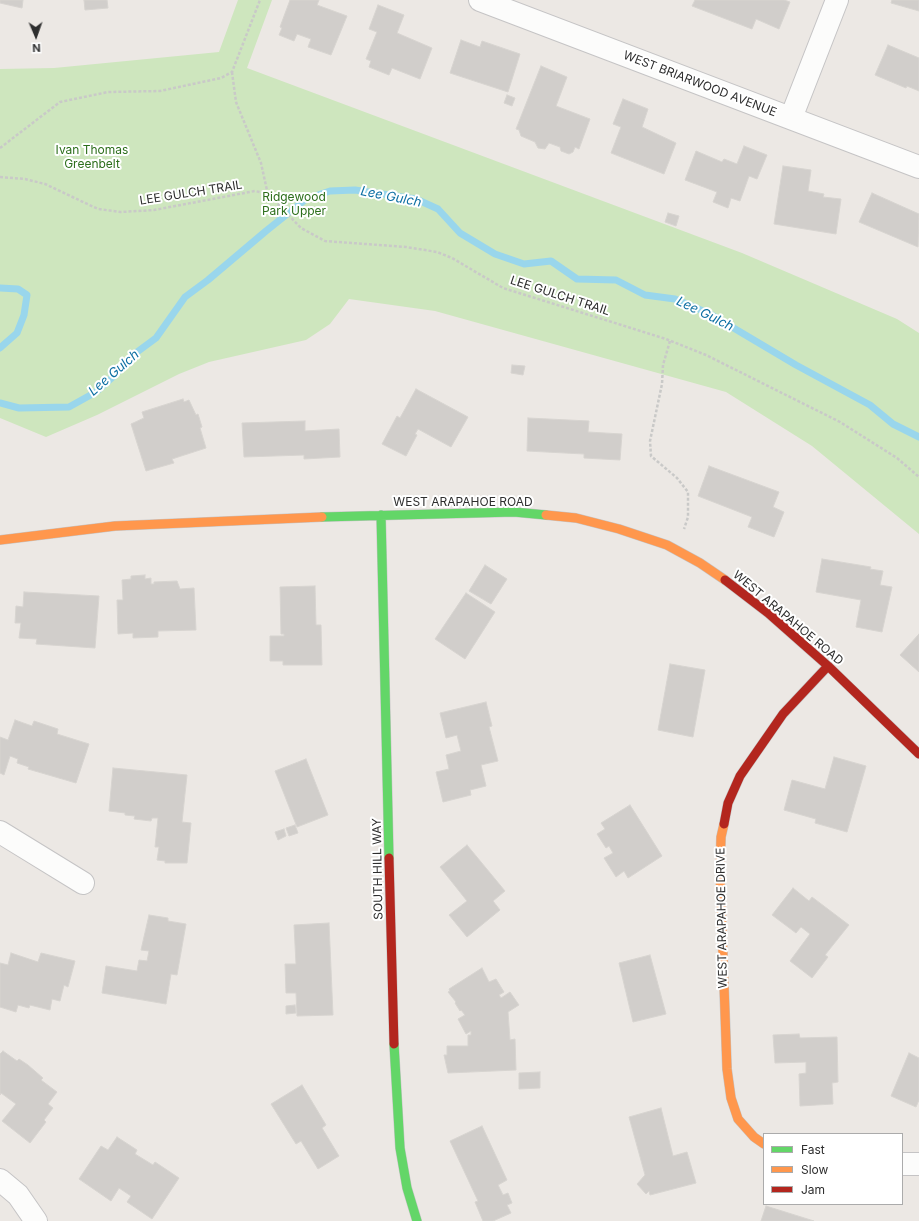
<!DOCTYPE html>
<html>
<head>
<meta charset="utf-8">
<style>
	body { margin:0 }
	#map { position:relative; width:919px; height:1221px; overflow:hidden; background:#ece8e4; font-family:Inter,sans-serif }
	canvas { display:block }
	.legend { position:absolute; left:763px; top:1133px; width:140px; height:72px; box-sizing:border-box; background:#fff; border:1px solid #ababab; margin:0; padding:5px 7px; list-style:none; font-size:12px; color:#2e2e2e }
	.legend li { display:flex; align-items:center; gap:8px; height:20px }
	.legend b { width:20px; border:1px solid #ababab }
	.north { position:absolute; left:16px; top:16px; width:40px; height:40px; -webkit-text-stroke:3px #fff; paint-order:stroke; rotate:178deg; font-size:11px; font-weight:700; line-height:16px; text-align:center; color:#2e2e2e }
	.north::after { content:''; display:block; margin:auto; width:14px; height:18px; background:#2e2e2e; clip-path:polygon(50% 0,100% 100%,50% 72%,0 100%) }
</style>
</head>
<body>
<div id="map">
<canvas width="919" height="1221"></canvas>
<ul class="legend">
<li><b style="height:5px;background:#63d668"></b>Fast</li>
<li><b style="height:5px;background:#ff974d"></b>Slow</li>
<li><b style="height:5px;background:#b3261e"></b>Jam</li>
</ul>
<div class="north">N</div>
</div>
<script>
const g = document.querySelector('canvas').getContext('2d');
g.lineJoin = 'round';
function fill(path, color) { g.fillStyle = color; g.fill(path, 'evenodd'); }
const poly = rows => new Path2D(rows.map(r => 'M' + r).join(''));
function stroke(path, color, width, dash) { g.strokeStyle = color; g.lineWidth = width; g.lineCap = dash ? 'butt' : 'round'; g.setLineDash(dash || []); g.stroke(path); }
function drawText(font, color, halo, rows, align = 'center') {
  g.font = font + ' Inter,sans-serif'; g.lineWidth = 4; g.setLineDash([]); g.textBaseline = 'middle'; g.strokeStyle = halo; g.fillStyle = color; for (const [text, x, y, turn = 0] of rows) {
    g.save(); g.translate(x, y); g.rotate((+turn || 0) * Math.PI / 180); g.textAlign = isNaN(turn) ? turn : align; if (halo) g.strokeText(text, 0, 0); g.fillText(text, 0, 0); g.restore();
  }
}
fill(poly([
	[238,0,272,0,247,68,742,253,897,319,919,333,919,534,812,446,726,392,435,311,349,299,330,324,306,340,209,362,179,374,97,415,46,437,0,418,0,69,54,68,219,52]
]), '#cee6be');
stroke(poly([
	[0,288,18,289,27,295,24,315,17,333,0,348],
	[0,403,19,408,69,407,96,392,115,375,133,355,156,338,185,297,208,280,266,231,306,199,330,191,355,190,416,199,438,209,460,233,495,254,524,264,551,261,577,279,616,280,645,295,675,299,710,314,796,365,870,405,893,424,919,437]
]), '#99d6ec', 7);
const building = poly([
	[0,0,23,0,22,8,0,3,0,0],
	[84,0,107,0,108,8,85,10,84,0],
	[290,0,319,0,317,5,347,16,331,55,308,47,311,39,297,34,294,41,279,35,282,28,280,27,290,0],
	[695,0,784,0,790,2,779,29,756,19,752,29,692,6,695,0],
	[892,0,919,0,919,11,891,3,892,0],
	[378,5,404,15,397,33,432,48,420,79,392,68,389,75,369,67,371,61,366,59,377,32,369,29,378,5],
	[461,40,480,47,482,41,520,54,508,92,450,73,461,40],
	[888,45,919,58,919,91,907,86,906,88,875,75,888,45],
	[541,66,567,77,556,106,590,119,579,149,575,147,573,152,569,154,561,151,560,147,549,143,545,149,538,148,535,142,521,136,519,130,516,129,541,66],
	[507,95,515,98,512,106,504,103,507,95],
	[623,99,648,109,642,127,676,143,664,174,611,153,621,127,613,124,623,99],
	[744,146,767,155,757,179,749,176,740,201,731,198,728,208,713,202,717,192,685,180,696,151,722,162,724,159,737,164,744,146],
	[783,166,811,170,808,191,824,194,823,197,841,199,836,234,774,224,783,166],
	[872,193,919,214,918,247,859,222,872,193],
	[668,213,679,216,676,226,665,222,668,213],
	[512,365,525,366,523,375,511,373,512,365],
	[416,389,468,417,451,447,418,429,415,434,417,435,406,456,382,444,397,416,400,418,416,389],
	[183,399,184,402,189,400,196,415,198,414,202,427,200,428,206,448,172,459,174,463,146,471,131,424,144,418,142,412,183,399],
	[528,418,589,421,588,432,622,434,620,460,584,458,584,454,527,451,528,418],
	[305,421,305,431,339,429,340,457,304,459,304,455,244,457,242,423,305,421],
	[709,466,779,492,773,507,784,512,774,537,748,527,752,517,698,496,709,466],
	[822,559,871,567,870,569,883,571,880,585,892,587,882,632,856,627,861,600,816,592,822,559],
	[485,565,507,579,491,604,469,591,485,565],
	[145,575,145,579,151,578,151,584,154,584,154,582,177,581,180,589,194,588,196,630,158,631,158,637,133,638,133,633,118,634,117,600,123,600,122,580,131,579,131,576,145,575],
	[315,586,316,625,321,625,322,665,283,665,283,661,270,661,270,636,284,636,284,634,281,634,280,587,315,586],
	[24,592,99,596,95,648,36,644,37,639,19,638,21,623,15,623,16,606,23,607,24,592],
	[466,593,495,612,465,659,435,639,466,593],
	[919,634,919,672,900,655,919,634],
	[670,664,705,670,693,737,658,730,670,664],
	[486,702,492,726,489,727,498,761,481,765,486,786,470,790,471,795,443,802,436,772,449,769,446,755,461,751,457,735,446,738,440,713,486,702],
	[15,720,32,726,34,721,58,729,57,734,89,744,76,783,28,769,29,767,17,763,18,759,10,756,4,775,0,773,0,737,8,740,15,720],
	[834,757,866,766,847,832,815,823,816,819,784,810,792,780,825,789,834,757],
	[306,759,328,815,297,827,275,771,306,759],
	[113,768,187,775,182,822,191,823,187,863,165,863,165,861,157,860,159,847,155,847,158,818,152,818,151,821,134,819,135,816,125,815,125,813,109,811,113,768],
	[630,805,662,856,628,878,624,871,616,877,604,858,613,853,609,846,606,848,597,834,605,829,601,823,630,805],
	[295,825,298,833,289,836,286,828,295,825],
	[284,829,286,836,278,840,275,832,284,829],
	[467,845,505,891,493,901,500,910,467,937,449,915,467,901,440,867,467,845],
	[793,888,809,901,812,897,849,925,825,955,828,957,812,978,790,961,810,934,801,927,796,933,772,915,793,888],
	[149,915,168,918,168,921,186,924,177,975,171,974,166,1004,102,993,106,966,137,971,139,960,147,961,149,951,141,950,149,915],
	[329,923,333,1015,297,1016,296,993,286,993,285,964,296,964,294,925,329,923],
	[11,953,38,962,41,953,75,961,68,987,64,985,60,1001,52,999,50,1010,30,1005,29,1008,18,1005,16,1012,0,1007,0,963,8,965,11,953],
	[650,955,666,1014,633,1022,619,963,650,955],
	[482,968,489,982,496,979,504,992,499,995,501,998,510,992,519,1005,508,1012,510,1040,515,1039,516,1070,448,1073,444,1055,447,1055,447,1046,468,1046,468,1035,471,1035,471,1031,466,1034,458,1019,465,1015,461,1010,460,1011,455,1003,456,1002,448,992,450,991,449,989,482,968],
	[295,1005,296,1013,286,1014,286,1006,295,1005],
	[799,1034,800,1038,837,1037,838,1082,832,1083,833,1104,800,1106,799,1074,806,1073,806,1062,775,1063,773,1035,799,1034],
	[3,1051,17,1061,19,1059,28,1065,43,1078,41,1080,57,1092,48,1104,53,1108,44,1120,46,1122,30,1143,2,1121,16,1104,1,1093,0,1095,0,1054,3,1051],
	[909,1053,919,1058,919,1100,916,1107,891,1096,909,1053],
	[540,1072,540,1088,519,1089,519,1073,540,1072],
	[302,1085,326,1125,322,1128,339,1156,318,1169,301,1141,296,1144,271,1104,302,1085],
	[661,1108,673,1156,687,1152,696,1183,650,1195,649,1191,646,1194,637,1184,645,1175,629,1117,661,1108],
	[482,1126,507,1180,498,1185,503,1195,508,1193,512,1203,507,1205,511,1213,493,1221,483,1221,475,1202,478,1201,450,1141,482,1126],
	[117,1137,137,1150,135,1154,153,1165,155,1162,179,1178,152,1219,127,1202,131,1196,119,1188,111,1201,79,1179,101,1146,108,1150,117,1137],
	[766,1206,814,1221,761,1221,766,1206]
]);
fill(building, '#d1cecb');
stroke(building, '#d7d4d0', 1);
const street = poly([
	[480,0,919,167],
	[791,118,837,0],
	[0,832,83,883],
	[902,1164,919,1164],
	[0,1180,18,1195,36,1221]
]);
const fast = poly([
	[381,515,389,858],
	[322,517,514,512,546,515],
	[394,1044,400,1148,407,1188,417,1221]
]);
const slow = poly([
	[546,515,576,518,619,529,667,545,700,563,725,580],
	[0,540,115,526,322,517],
	[724,824,721,837,720,872,727,1069,731,1098,738,1119,754,1137,764,1144]
]);
const jam = poly([
	[725,580,768,613,828,666,919,754],
	[724,824,728,803,740,776,783,714,828,666],
	[389,858,394,1044]
]);
stroke(street, '#c5c4c5', 24);
stroke(fast, '#c5c4c5', 10);
stroke(slow, '#c5c4c5', 10);
stroke(jam, '#c5c4c5', 10);
stroke(poly([
	[232,72,236,102,261,163,268,195],
	[0,148,60,102,108,92,160,91,221,78,232,72,260,0],
	[0,177,25,179,45,184,98,209,121,212,154,210,255,191,264,193,273,199,301,228,325,241,406,247,437,252,452,258,503,288,666,339,706,355,840,422,897,458,919,477],
	[670,341,663,365,662,384,650,441,651,456,677,478,688,492,688,517,684,529]
]), '#c9c9c8', 2.5, [3, 2]);
stroke(street, '#fcfcfb', 22);
stroke(fast, '#63d668', 9);
stroke(slow, '#ff974d', 9);
stroke(jam, '#b3261e', 9);
drawText('12px', '#2e2e2e', '#fff', [
	["WEST BRIARWOOD AVENUE",700,84,21],
	["LEE GULCH TRAIL",191,193,-9],
	["LEE GULCH TRAIL",560,296,18],
	["WEST ARAPAHOE ROAD",463,502],
	["WEST ARAPAHOE ROAD",788,618,40],
	["SOUTH HILL WAY",378,869,-91],
	["WEST ARAPAHOE DRIVE",722,918,-91]
]);
drawText('12px', '#2c6e1b', '#fff', [
	["Ivan Thomas",92,150],
	["Greenbelt",92,164],
	["Ridgewood",294,197],
	["Park Upper",294,211]
]);
drawText('italic 13px', '#0d6fa3', '#fff', [
	["Lee Gulch",391,197,11],
	["Lee Gulch",705,314,26],
	["Lee Gulch",114,373,-41]
]);
</script>
</body>
</html>
